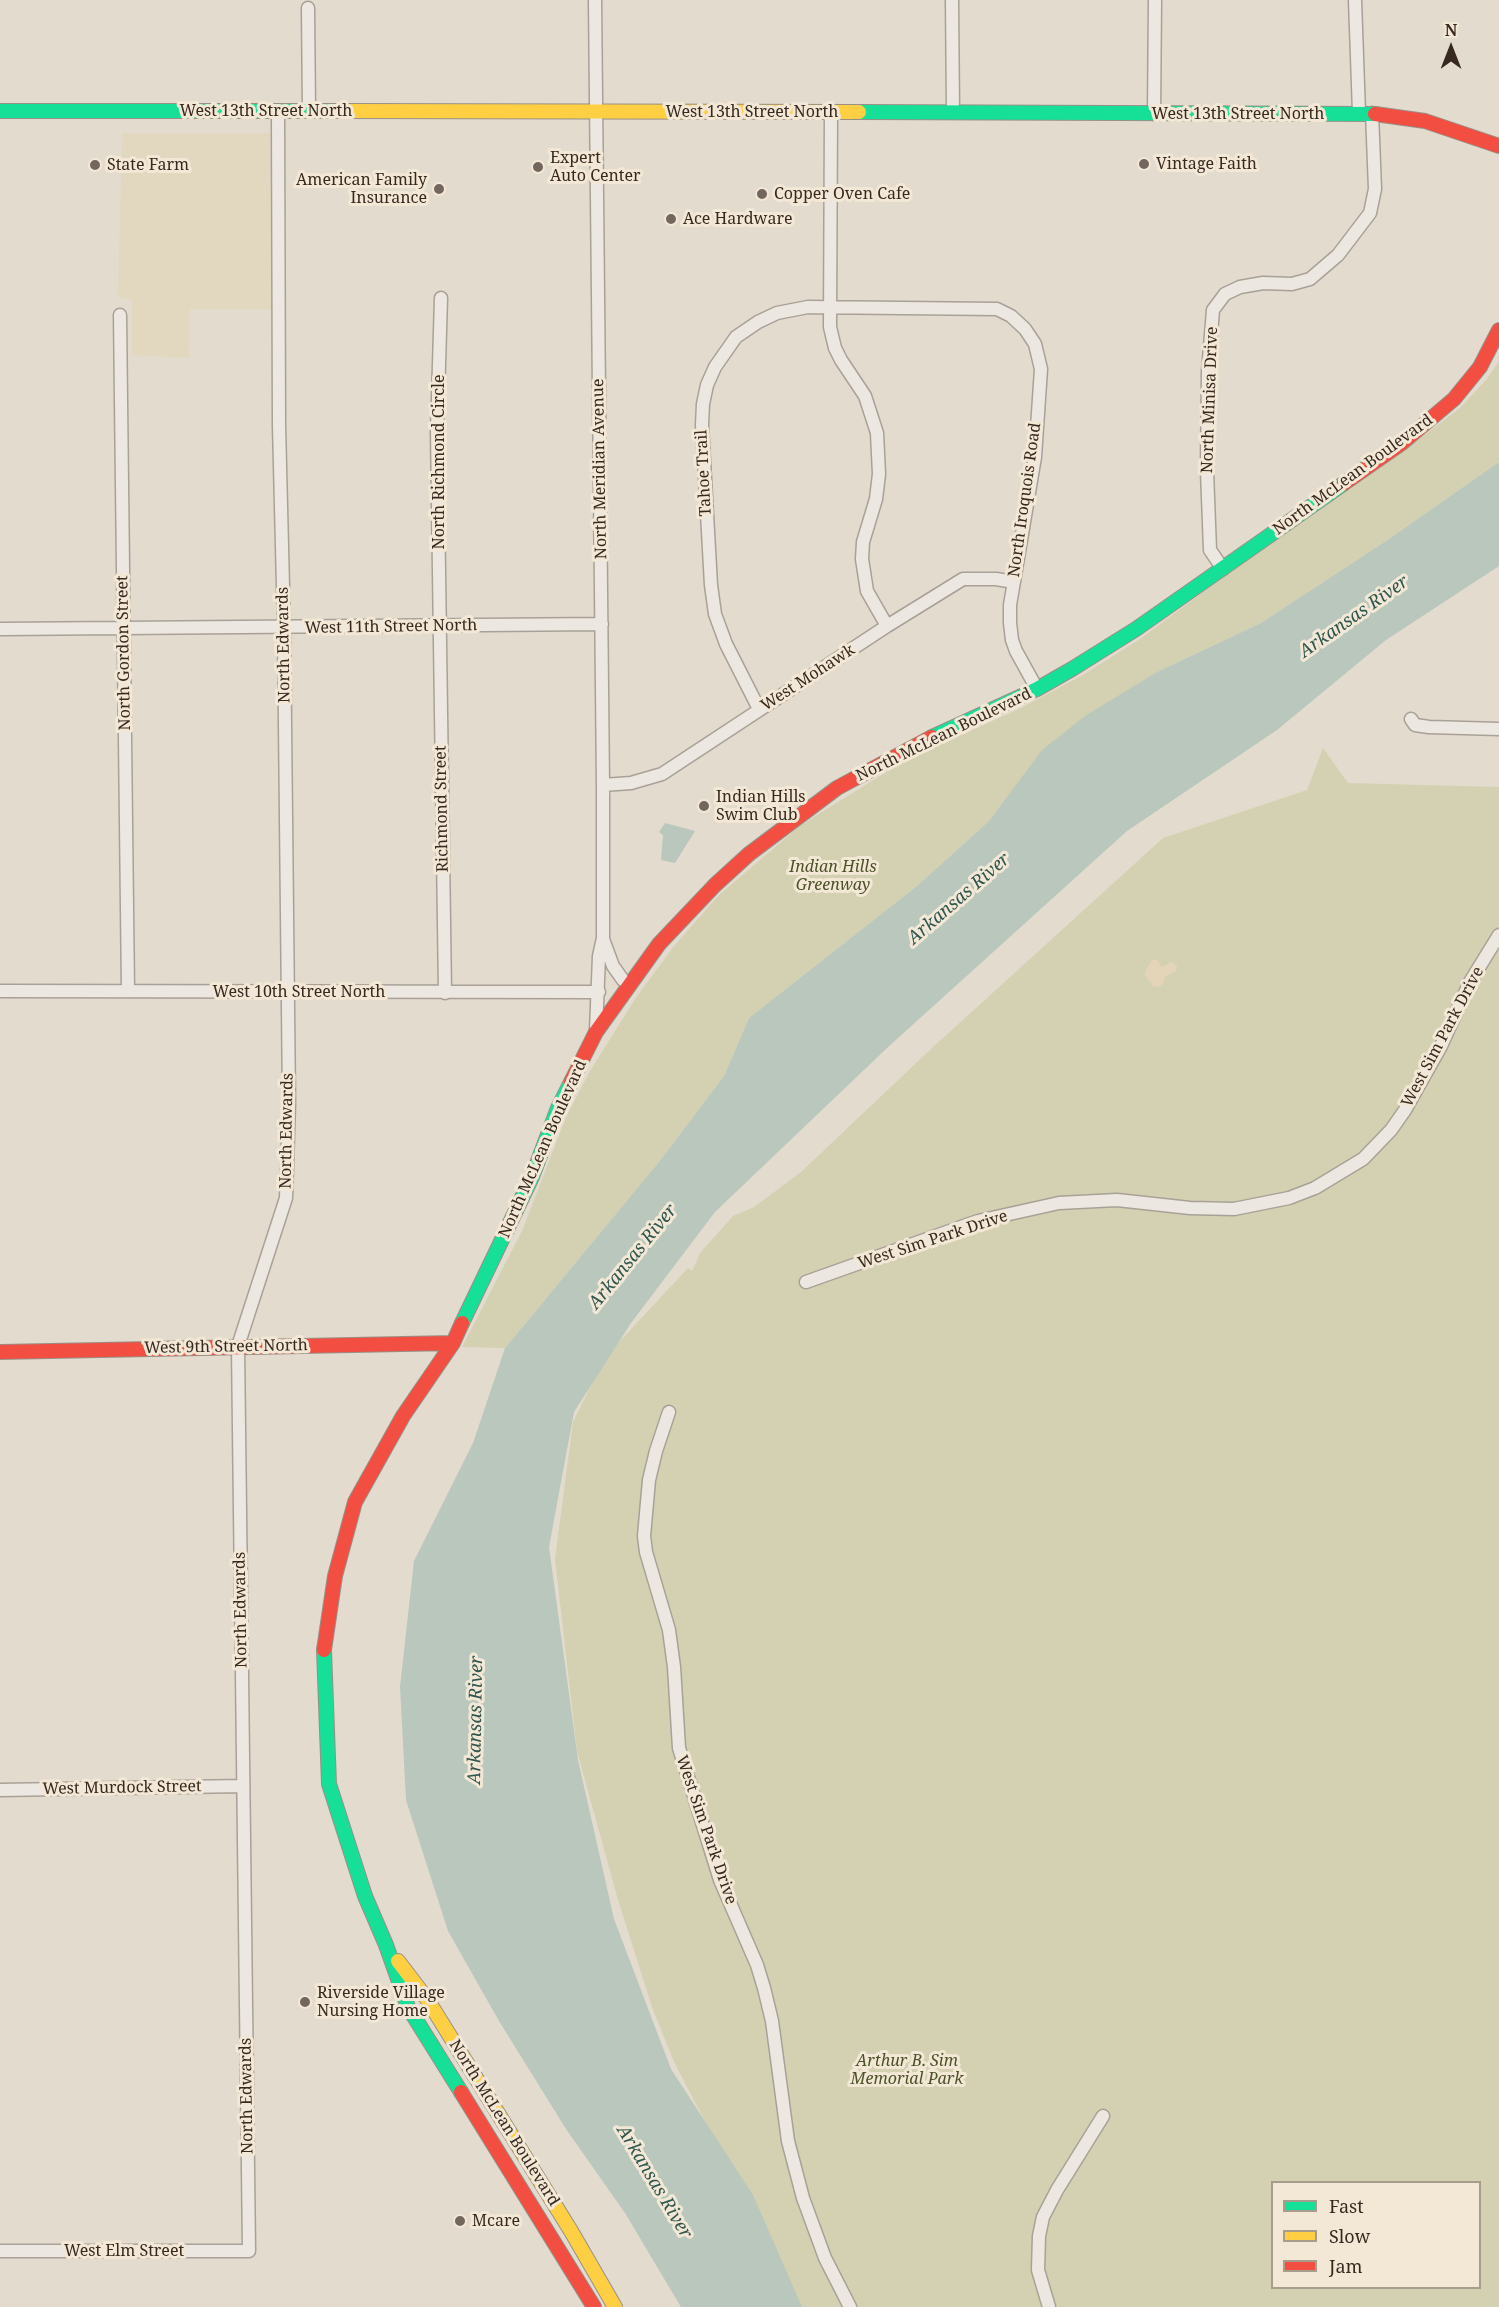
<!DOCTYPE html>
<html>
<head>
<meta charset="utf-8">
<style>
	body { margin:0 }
	#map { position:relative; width:1499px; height:2307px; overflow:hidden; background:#e3dbce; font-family:"Noto Serif",serif }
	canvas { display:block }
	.legend { position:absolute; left:1271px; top:2181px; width:210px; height:108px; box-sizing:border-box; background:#f3e8d6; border:2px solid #a89c8d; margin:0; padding:8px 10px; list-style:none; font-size:18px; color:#372920 }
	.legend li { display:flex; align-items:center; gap:12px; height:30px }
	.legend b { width:30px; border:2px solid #a89c8d }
	.north { position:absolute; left:1421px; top:18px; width:60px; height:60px; -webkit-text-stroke:4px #f3e8d6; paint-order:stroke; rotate:0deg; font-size:16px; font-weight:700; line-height:24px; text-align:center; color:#372920 }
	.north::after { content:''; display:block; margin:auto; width:21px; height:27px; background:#372920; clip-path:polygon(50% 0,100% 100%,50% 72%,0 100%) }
</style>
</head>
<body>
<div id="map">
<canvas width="1499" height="2307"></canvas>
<ul class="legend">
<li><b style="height:8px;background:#16e098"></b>Fast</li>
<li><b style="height:8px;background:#ffcf43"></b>Slow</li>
<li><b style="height:8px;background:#f24e42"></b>Jam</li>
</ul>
<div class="north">N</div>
</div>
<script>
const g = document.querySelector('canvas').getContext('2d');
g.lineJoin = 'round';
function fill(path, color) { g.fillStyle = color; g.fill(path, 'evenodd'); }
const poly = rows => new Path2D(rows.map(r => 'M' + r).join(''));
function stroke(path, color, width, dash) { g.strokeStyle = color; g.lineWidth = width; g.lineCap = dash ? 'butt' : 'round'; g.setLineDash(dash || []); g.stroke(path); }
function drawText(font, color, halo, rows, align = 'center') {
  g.font = font + ' "Noto Serif",serif'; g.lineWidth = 6; g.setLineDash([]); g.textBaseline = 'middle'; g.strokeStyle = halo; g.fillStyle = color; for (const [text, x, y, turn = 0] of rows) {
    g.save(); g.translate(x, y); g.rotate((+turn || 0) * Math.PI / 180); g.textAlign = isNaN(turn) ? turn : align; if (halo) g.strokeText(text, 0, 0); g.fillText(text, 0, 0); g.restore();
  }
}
fill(poly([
	[122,133,270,133,272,309,190,309,189,358,132,355,132,300,118,297]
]), '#e2d8c0');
fill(poly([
	[1499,361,1499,462,1386,541,1261,623,1157,672,1043,750,989,821,917,886,749,1018,724,1076,659,1162,505,1348,462,1347,522,1231,566,1117,590,1071,635,999,674,946,719,895,801,825,904,761,1021,708,1083,675,1140,639,1214,584,1402,452,1460,408,1487,379],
	[1323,748,1348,783,1499,787,1499,2307,802,2307,675,2064,653,2010,618,1900,577,1751,555,1559,573,1422,605,1357,688,1268,692,1271,700,1253,733,1216,754,1207,801,1172,933,1047,1163,838,1307,790],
	[1272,2182,1480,2182,1480,2288,1272,2288]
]), '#d4d1b2');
fill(poly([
	[1152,960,1157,960,1162,967,1172,962,1177,966,1176,971,1165,977,1163,984,1159,987,1153,986,1144,974]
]), '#e4d4b8');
fill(poly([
	[1499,462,1499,566,1386,640,1277,730,1127,831,887,1048,715,1212,631,1323,574,1412,549,1547,578,1760,614,1919,671,2069,753,2195,802,2307,681,2307,625,2213,566,2129,499,2021,448,1931,406,1800,400,1687,414,1561,473,1443,505,1348,659,1162,724,1076,749,1018,917,886,989,821,1042,750,1085,716,1157,672,1261,623,1386,541],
	[665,823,695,831,675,863,661,860,663,835,659,832]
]), '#b9c7bd');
const street = poly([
	[595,0,603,785,603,938,599,956,596,1030],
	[952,0,953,112],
	[1355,0,1359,113],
	[308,8,309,111],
	[831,112,830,327,835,348,841,360,865,396,877,433,879,474,876,499,863,542,862,559,867,591,887,626],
	[1154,114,1155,0],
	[441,298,437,431,445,993],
	[120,315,128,991],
	[1223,569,1210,550,1207,471,1208,371,1213,310,1225,294,1240,287,1263,283,1292,284,1310,279,1338,255,1370,213,1375,189,1372,113],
	[0,629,602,624],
	[759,709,726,644,715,614,711,585,702,425,703,404,707,385,715,367,736,337,758,322,777,313,808,307,997,309,1011,316,1025,329,1035,344,1041,369,1035,457,1010,605,1010,623,1012,640,1016,651,1037,689],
	[1411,719,1415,725,1429,727,1499,729],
	[603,785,631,783,662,774,887,626,963,579,996,579,1014,582],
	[603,939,613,966,623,980,629,985],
	[0,991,599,992],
	[806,1282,978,1221,1059,1203,1117,1200,1190,1208,1234,1209,1289,1198,1315,1188,1363,1159,1391,1130,1405,1110,1441,1046,1470,982,1499,935],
	[669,1412,656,1451,649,1480,644,1536,646,1552,669,1630,674,1667,679,1748,720,1880,757,1965,764,1988,772,2021,788,2141,803,2198,825,2258,850,2307],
	[0,1790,243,1786],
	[0,2251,249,2251,238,1346,286,1198,289,1103,284,628,279,425,278,112],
	[1049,2307,1038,2270,1039,2236,1043,2217,1057,2190,1103,2116]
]);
const fast = poly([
	[0,111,339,111],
	[859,112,1375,114],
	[932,737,1037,689,1072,669,1136,629,1343,484],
	[462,1323,532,1177,558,1108,571,1082],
	[324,1650,329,1784,365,1896,386,1945,408,2007,461,2092]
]);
const slow = poly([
	[339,111,859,112],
	[398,1961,427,1999,571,2231,615,2307]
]);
const jam = poly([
	[1375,114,1425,121,1499,146],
	[1343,484,1402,443,1454,399,1480,367,1499,330],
	[571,1082,596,1032,659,944,715,885,749,854,837,788,932,737],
	[0,1352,453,1343],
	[324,1650,335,1576,355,1502,403,1416,453,1343,462,1323],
	[461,2092,594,2307]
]);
stroke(street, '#a9a197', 15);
stroke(fast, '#989087', 16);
stroke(slow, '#989087', 16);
stroke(jam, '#989087', 16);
stroke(street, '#ece7e0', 12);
stroke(fast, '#16e098', 14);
stroke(slow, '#ffcf43', 14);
stroke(jam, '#f24e42', 14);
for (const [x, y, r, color] of [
	[1144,164,6,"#73675d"],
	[95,165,6,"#73675d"],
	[538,167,6,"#73675d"],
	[439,189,6,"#73675d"],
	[762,194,6,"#73675d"],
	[671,219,6,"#73675d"],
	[704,806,6,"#73675d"],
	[305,2002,6,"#73675d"],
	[460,2221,6,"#73675d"]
]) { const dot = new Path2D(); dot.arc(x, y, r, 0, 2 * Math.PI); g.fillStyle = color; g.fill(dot); stroke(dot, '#f3e8d6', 2); }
drawText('16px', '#372920', '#f3e8d6', [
	["West 13th Street North",266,111],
	["West 13th Street North",752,112],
	["West 13th Street North",1238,114],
	["North Minisa Drive",1210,400,-88],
	["North Richmond Circle",439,462,-90],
	["North Meridian Avenue",600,469,-91],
	["Tahoe Trail",704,473,-93],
	["North McLean Boulevard",1353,475,-36],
	["North Iroquois Road",1025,500,-82],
	["West 11th Street North",391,627,-1],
	["North Edwards",284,645,-91],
	["North Gordon Street",124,653,-91],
	["West Mohawk",808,678,-33],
	["North McLean Boulevard",944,735,-26],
	["Richmond Street",442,809,-91],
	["West 10th Street North",299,992],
	["West Sim Park Drive",1443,1037,-62],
	["North Edwards",287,1131,-89],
	["North McLean Boulevard",543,1149,-66],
	["West Sim Park Drive",933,1240,-18],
	["West 9th Street North",226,1347,-1],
	["North Edwards",241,1610,-91],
	["West Murdock Street",122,1788,-1],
	["West Sim Park Drive",706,1830,71],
	["North Edwards",247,2096,-91],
	["North McLean Boulevard",504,2123,58],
	["West Elm Street",124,2251]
]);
drawText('16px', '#372920', '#f3e8d6', [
	["Expert",550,158],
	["Auto Center",550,176],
	["Vintage Faith",1156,164],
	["State Farm",107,165],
	["American Family",427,180,"right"],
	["Insurance",427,198,"right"],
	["Copper Oven Cafe",774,194],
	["Ace Hardware",683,219],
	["Indian Hills",716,797],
	["Swim Club",716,815],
	["Riverside Village",317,1993],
	["Nursing Home",317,2011],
	["Mcare",472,2221]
], 'left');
drawText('italic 16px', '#4b5228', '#f3e8d6', [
	["Indian Hills",833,867],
	["Greenway",833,885],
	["Arthur B. Sim",907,2061],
	["Memorial Park",907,2079]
]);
drawText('italic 18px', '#305650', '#f3e8d6', [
	["Arkansas River",1354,617,-35],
	["Arkansas River",959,899,-41],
	["Arkansas River",633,1257,-51],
	["Arkansas River",476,1720,-89],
	["Arkansas River",654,2182,59]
]);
</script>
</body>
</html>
